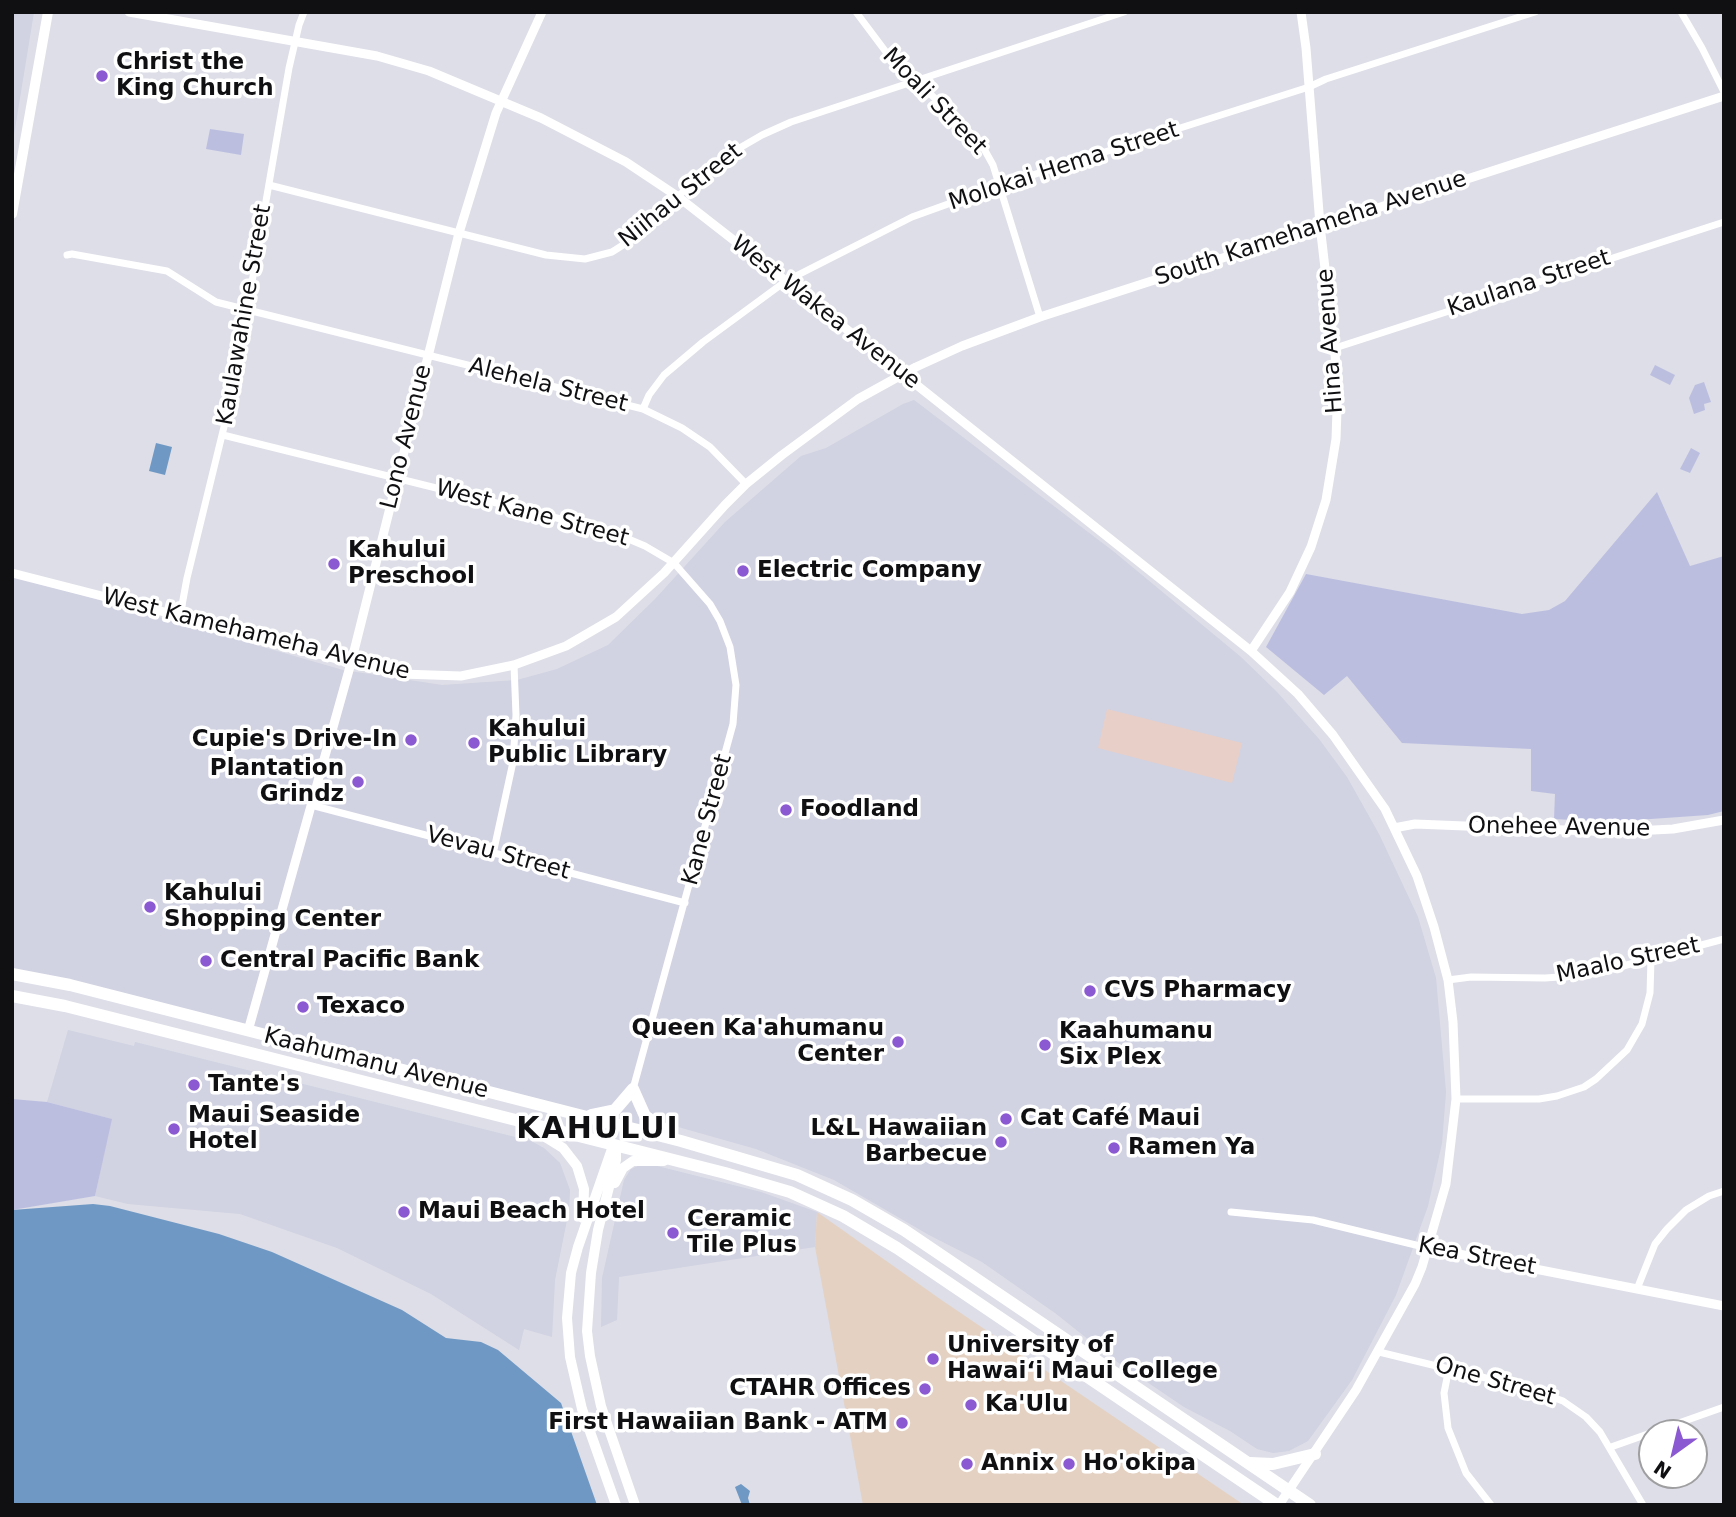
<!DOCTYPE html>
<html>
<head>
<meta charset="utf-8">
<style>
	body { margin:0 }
	#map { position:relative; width:1736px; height:1517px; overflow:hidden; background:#dddee7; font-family:"DejaVu Sans",sans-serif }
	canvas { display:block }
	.frame { position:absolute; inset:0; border:14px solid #101013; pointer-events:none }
	.north { position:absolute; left:1638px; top:1419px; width:70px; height:70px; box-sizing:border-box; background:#fff; border:2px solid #9f9fa1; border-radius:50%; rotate:214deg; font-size:19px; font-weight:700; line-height:28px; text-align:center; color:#101013 }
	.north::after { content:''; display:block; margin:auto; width:24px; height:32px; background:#8b59d2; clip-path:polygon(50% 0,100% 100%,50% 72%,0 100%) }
</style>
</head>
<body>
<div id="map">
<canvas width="1736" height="1517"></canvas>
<div class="frame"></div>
<div class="north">N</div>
</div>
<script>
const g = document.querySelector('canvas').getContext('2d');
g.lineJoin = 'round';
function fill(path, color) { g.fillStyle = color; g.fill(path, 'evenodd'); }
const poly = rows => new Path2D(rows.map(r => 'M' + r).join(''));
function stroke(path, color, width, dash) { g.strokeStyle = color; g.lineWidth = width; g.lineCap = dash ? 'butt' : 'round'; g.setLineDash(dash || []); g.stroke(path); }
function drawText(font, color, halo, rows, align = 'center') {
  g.font = font + ' "DejaVu Sans",sans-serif'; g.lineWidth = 7; g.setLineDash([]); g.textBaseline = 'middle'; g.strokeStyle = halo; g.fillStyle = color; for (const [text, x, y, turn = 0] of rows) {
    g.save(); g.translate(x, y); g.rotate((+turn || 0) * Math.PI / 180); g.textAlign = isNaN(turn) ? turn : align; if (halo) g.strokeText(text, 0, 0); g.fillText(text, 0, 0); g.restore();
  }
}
fill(poly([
	[12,12,34,12,12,147],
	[914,400,1113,551,1241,657,1277,692,1319,739,1347,777,1379,834,1418,917,1436,978,1446,1092,1442,1143,1428,1206,1396,1295,1352,1380,1308,1441,1289,1451,1273,1453,1257,1449,1230,1431,1184,1407,1113,1359,1055,1313,982,1262,929,1235,834,1180,756,1149,657,1121,622,1126,12,974,12,575,343,670,442,685,517,680,557,669,608,645,655,599,725,522,801,456,826,448,903,404],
	[68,1030,134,1046,135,1042,531,1141,544,1148,560,1163,570,1190,569,1210,555,1280,552,1337,524,1329,519,1350,431,1294,337,1248,240,1214,128,1204,95,1196,111,1119,47,1102],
	[645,1163,761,1192,817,1212,815,1247,619,1277,617,1320,601,1327,602,1278,624,1180,631,1169]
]), '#d1d2e2');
fill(poly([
	[1107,709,1242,743,1232,783,1098,748]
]), '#e8cfc8');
fill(poly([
	[817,1212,940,1299,1244,1505,863,1505,815,1247]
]), '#e4d1c2');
fill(poly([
	[210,129,244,134,241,155,206,149],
	[1655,365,1675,375,1670,385,1650,375],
	[1704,382,1711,402,1704,404,1705,410,1694,414,1689,398,1695,385],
	[1691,448,1700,453,1690,473,1680,469],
	[1657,492,1690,566,1724,556,1724,811,1708,815,1608,822,1554,819,1555,794,1531,791,1531,749,1402,743,1347,676,1324,695,1266,647,1306,574,1522,614,1549,610,1565,601],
	[12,1099,47,1102,112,1119,95,1196,12,1210]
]), '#bcbee0');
fill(poly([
	[156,443,172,447,165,475,149,471],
	[93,1204,110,1206,219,1234,272,1252,402,1310,446,1338,481,1342,498,1350,561,1403,597,1505,12,1505,12,1210],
	[741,1484,750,1491,748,1498,750,1505,742,1505,735,1487]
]), '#6f99c4');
stroke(poly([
	[856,12,886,52,963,125,983,147,993,165,1040,317],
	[1681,12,1702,48,1724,92],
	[269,185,546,255,585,259,612,252,623,245,719,160,762,135,791,122,1124,12],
	[67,255,72,254,167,271,216,302,643,409,682,428,710,447,746,484],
	[1335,348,1724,222],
	[643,409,649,395,664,375,703,342,786,281,912,217,998,186,1309,87,1326,79,1535,12],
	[223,435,593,527,626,538,645,546,674,563,710,604,720,621,730,647,736,685,733,724,633,1089],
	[180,616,187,578,234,386,289,68,299,25,304,12],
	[311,805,685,903],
	[493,854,513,762,516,715,514,665],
	[1448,980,1471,977,1545,978,1574,976,1623,966,1724,939],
	[1456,1099,1539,1099,1557,1096,1584,1087,1596,1079,1627,1050,1642,1024,1650,993,1651,959],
	[1231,1212,1313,1220,1428,1248],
	[1637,1289,1655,1244,1667,1229,1686,1210,1709,1196,1724,1191],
	[1379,1352,1531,1389,1563,1401,1586,1417,1600,1432,1643,1505],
	[1449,1368,1444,1393,1448,1428,1466,1473,1491,1505],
	[1611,1447,1724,1407]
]), '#fff', 7);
stroke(poly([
	[129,12,377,56,429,71,541,118,626,162,677,196,786,281,1251,651,1298,694,1333,735,1385,809,1417,876,1434,927,1448,980,1453,1022,1456,1099,1446,1184,1422,1267,1415,1284,1356,1390,1279,1505],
	[12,573,180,616,351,663,402,674,461,676,514,665,566,646,616,617,664,573,725,505,746,484,782,455,858,399,916,367,962,346,1040,317,1724,96],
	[1251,651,1290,592,1311,547,1326,500,1336,439,1338,381,1320,225,1306,48,1301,12],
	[1394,828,1415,824,1615,832,1673,829,1724,820],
	[248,1031,351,663,459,233,496,113,542,12],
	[1428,1248,1724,1306]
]), '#fff', 9);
stroke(poly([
	[12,214,48,12],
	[529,1127,563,1148,577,1166,584,1189,583,1218],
	[616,1146,612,1149,578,1247,571,1273,567,1318,570,1357,582,1409,616,1505],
	[616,1146,616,1160,598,1230,591,1273,587,1331,590,1356,601,1406,635,1505],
	[615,1183,623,1168,633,1161,664,1161]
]), '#fff', 10);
stroke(poly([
	[12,974,70,985,681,1141,797,1175,852,1200,904,1230,1310,1505],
	[12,996,65,1006,243,1051,725,1173,790,1192,843,1216,897,1248,1277,1505],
	[633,1089,645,1116,672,1135],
	[591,1115,615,1110,633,1089],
	[1250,1463,1273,1464,1315,1454]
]), '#fff', 12);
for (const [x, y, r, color] of [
	[102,76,7,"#8b59d2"],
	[334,564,7,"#8b59d2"],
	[743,571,7,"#8b59d2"],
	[411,740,7,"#8b59d2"],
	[474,743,7,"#8b59d2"],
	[358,782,7,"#8b59d2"],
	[786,810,7,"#8b59d2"],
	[150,907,7,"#8b59d2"],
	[206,961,7,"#8b59d2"],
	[1090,991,7,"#8b59d2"],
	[303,1007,7,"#8b59d2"],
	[898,1042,7,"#8b59d2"],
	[1045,1045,7,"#8b59d2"],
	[194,1085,7,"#8b59d2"],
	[1006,1119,7,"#8b59d2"],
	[174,1129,7,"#8b59d2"],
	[1001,1142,7,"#8b59d2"],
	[1114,1148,7,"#8b59d2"],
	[404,1212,7,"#8b59d2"],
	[673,1233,7,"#8b59d2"],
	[933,1359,7,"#8b59d2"],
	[925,1389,7,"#8b59d2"],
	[971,1405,7,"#8b59d2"],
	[902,1423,7,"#8b59d2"],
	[967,1464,7,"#8b59d2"],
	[1069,1464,7,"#8b59d2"]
]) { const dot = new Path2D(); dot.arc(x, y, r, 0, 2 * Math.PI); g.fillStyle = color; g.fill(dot); stroke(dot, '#fff', 2.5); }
drawText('bold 23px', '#101013', '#fff', [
	["Christ the",116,63],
	["King Church",116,89],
	["Kahului",348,551],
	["Preschool",348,577],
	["Electric Company",757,571],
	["Kahului",488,730],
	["Public Library",488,756],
	["Cupie's Drive-In",397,740,"right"],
	["Plantation",344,769,"right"],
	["Grindz",344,795,"right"],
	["Foodland",800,810],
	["Kahului",164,894],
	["Shopping Center",164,920],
	["Central Pacific Bank",220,961],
	["CVS Pharmacy",1104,991],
	["Texaco",317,1007],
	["Queen Ka'ahumanu",884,1029,"right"],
	["Center",884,1055,"right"],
	["Kaahumanu",1059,1032],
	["Six Plex",1059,1058],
	["Tante's",208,1085],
	["Maui Seaside",188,1116],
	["Hotel",188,1142],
	["Cat Café Maui",1020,1119],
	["L&L Hawaiian",987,1129,"right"],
	["Barbecue",987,1155,"right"],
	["Ramen Ya",1128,1148],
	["Maui Beach Hotel",418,1212],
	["Ceramic",687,1220],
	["Tile Plus",687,1246],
	["University of",947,1346],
	["Hawai‘i Maui College",947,1372],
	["CTAHR Offices",911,1389,"right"],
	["Ka'Ulu",985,1405],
	["First Hawaiian Bank - ATM",888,1423,"right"],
	["Annix",981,1464],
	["Ho'okipa",1083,1464]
], 'left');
drawText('23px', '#101013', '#fff', [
	["Moali Street",934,102,46],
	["Molokai Hema Street",1064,167,-18],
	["Niihau Street",681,196,-39],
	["South Kamehameha Avenue",1311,229,-18],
	["Kaulana Street",1529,284,-18],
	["West Wakea Avenue",825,313,38],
	["Kaulawahine Street",245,315,-80],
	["Hina Avenue",1331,341,-94],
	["Alehela Street",548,386,14],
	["Lono Avenue",407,437,-76],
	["West Kane Street",532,514,15],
	["West Kamehameha Avenue",256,635,14],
	["Kane Street",708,820,-75],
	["Onehee Avenue",1559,828,1],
	["Vevau Street",498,854,15],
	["Maalo Street",1628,961,-12],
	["Kaahumanu Avenue",376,1064,14],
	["Kea Street",1477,1257,11],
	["One Street",1495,1382,16]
]);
g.letterSpacing = '2px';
drawText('bold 30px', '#101013', '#fff', [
	["KAHULUI",598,1130]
]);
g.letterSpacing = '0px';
</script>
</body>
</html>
